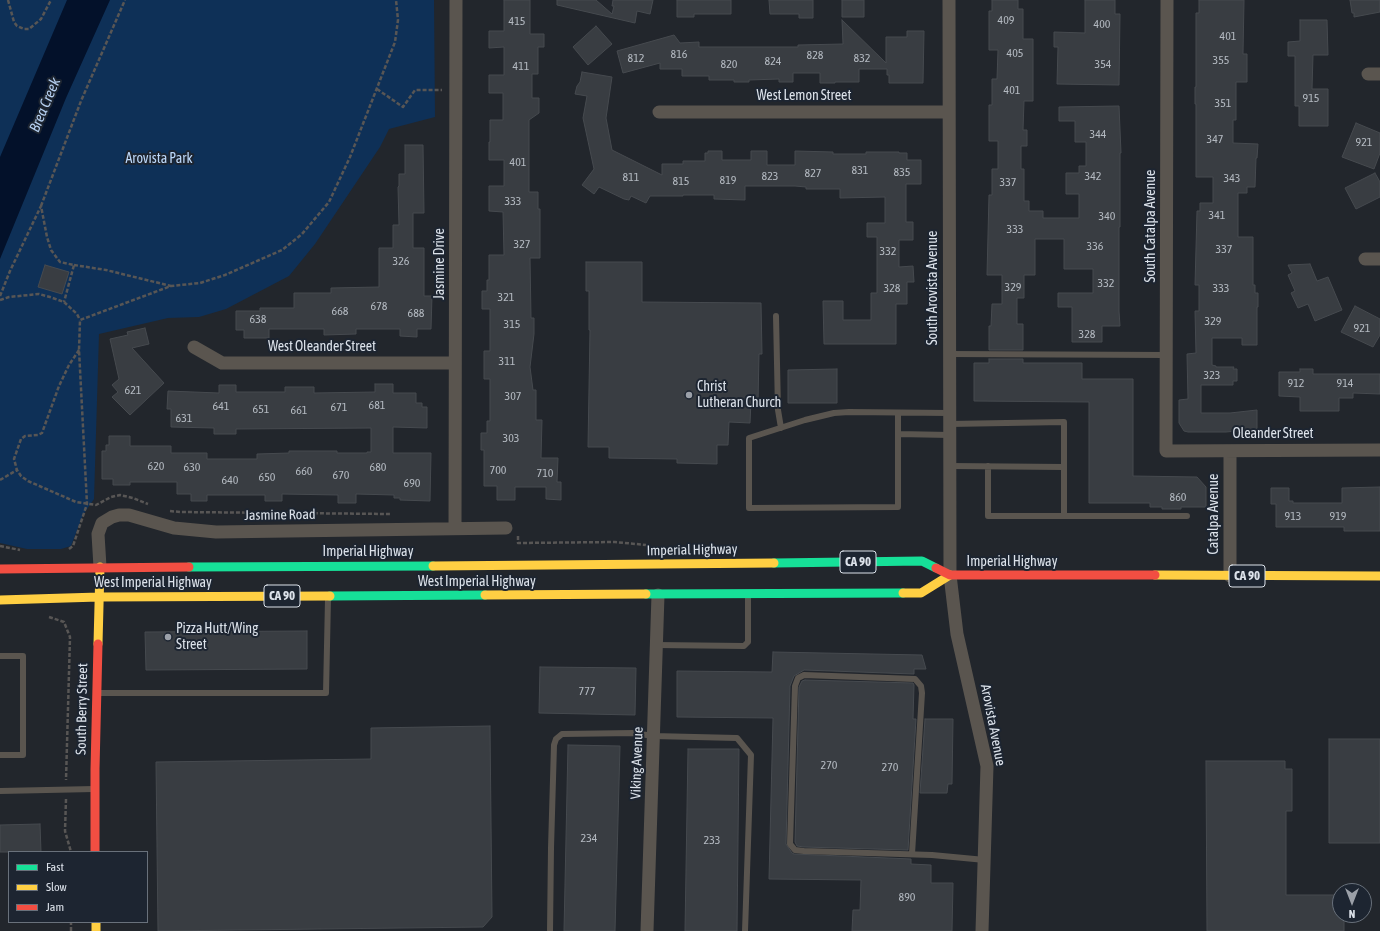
<!DOCTYPE html>
<html>
<head>
<meta charset="utf-8">
<style>
	body { margin:0 }
	#map { position:relative; width:1380px; height:931px; overflow:hidden; background:#22262c; font-family:"Asap Condensed",sans-serif }
	canvas { display:block }
	.legend { position:absolute; left:8px; top:851px; width:140px; height:72px; box-sizing:border-box; background:#1d2531; border:1px solid #69717b; margin:0; padding:5px 7px; list-style:none; font-size:12px; color:#dce2ea }
	.legend li { display:flex; align-items:center; gap:8px; height:20px }
	.legend b { width:20px; border:1px solid #69717b }
	.north { position:absolute; left:1332px; top:883px; width:40px; height:40px; box-sizing:border-box; background:#1d2531; border:1px solid #69717b; border-radius:50%; rotate:180deg; font-size:11px; font-weight:700; line-height:16px; text-align:center; color:#dce2ea }
	.north::after { content:''; display:block; margin:auto; width:14px; height:18px; background:#9ba0a8; clip-path:polygon(50% 0,100% 100%,50% 72%,0 100%) }
</style>
</head>
<body>
<div id="map">
<canvas width="1380" height="931"></canvas>
<ul class="legend">
<li><b style="height:5px;background:#16e098"></b>Fast</li>
<li><b style="height:5px;background:#ffcf43"></b>Slow</li>
<li><b style="height:5px;background:#f24e42"></b>Jam</li>
</ul>
<div class="north">N</div>
</div>
<script>
const g = document.querySelector('canvas').getContext('2d');
g.lineJoin = 'round';
function fill(path, color) { g.fillStyle = color; g.fill(path, 'evenodd'); }
const poly = rows => new Path2D(rows.map(r => 'M' + r).join(''));
function stroke(path, color, width, dash) { g.strokeStyle = color; g.lineWidth = width; g.lineCap = dash ? 'butt' : 'round'; g.setLineDash(dash || []); g.stroke(path); }
function drawText(font, color, halo, rows, align = 'center') {
  g.font = font + ' "Asap Condensed",sans-serif'; g.lineWidth = 4; g.setLineDash([]); g.textBaseline = 'middle'; g.strokeStyle = halo; g.fillStyle = color; for (const [text, x, y, turn = 0] of rows) {
    g.save(); g.translate(x, y); g.rotate((+turn || 0) * Math.PI / 180); g.textAlign = isNaN(turn) ? turn : align; if (halo) g.strokeText(text, 0, 0); g.fillText(text, 0, 0); g.restore();
  }
}
fill(poly([
	[0,0,434,0,435,117,389,129,380,147,315,244,289,276,226,309,199,317,168,318,99,334,94,499,83,515,71,546,61,549,27,549,0,543]
]), '#0e3057');
fill(poly([
	[67,0,110,0,66,98,0,259,0,157]
]), '#03112a');
const building = poly([
	[504,0,530,0,530,34,544,34,544,47,538,47,538,74,532,74,532,98,539,98,539,113,529,120,529,192,538,192,538,209,540,209,540,258,530,258,531,318,534,318,534,334,530,367,533,390,536,390,536,420,542,420,541,458,558,458,557,482,561,482,561,500,546,499,546,487,515,487,515,500,497,500,497,486,484,486,484,450,481,450,481,433,487,433,487,421,490,421,490,379,484,379,484,351,490,351,490,309,482,309,482,291,487,291,487,280,489,280,489,255,504,255,503,212,489,211,489,186,504,186,504,160,489,160,489,142,490,142,490,120,503,120,503,93,489,93,489,75,504,75,504,47,489,48,489,31,504,31,504,0],
	[557,0,596,0,612,14,614,6,612,6,613,0,653,0,650,14,637,11,635,23,557,5,557,0],
	[677,0,731,0,731,14,694,14,694,17,677,17,677,0],
	[769,0,813,0,813,18,799,18,799,14,770,14,769,0],
	[842,0,864,0,864,17,842,17,842,0],
	[992,0,1018,0,1018,9,1023,9,1023,39,1033,39,1033,101,1024,101,1023,130,1027,130,1027,146,1021,146,1021,169,1024,169,1024,201,1029,201,1029,211,1043,211,1043,218,1079,218,1079,194,1066,194,1066,173,1079,173,1079,166,1086,166,1086,142,1075,142,1075,121,1059,121,1059,107,1119,106,1121,153,1120,153,1120,227,1119,227,1119,311,1120,326,1102,326,1102,342,1072,342,1072,307,1058,307,1058,293,1093,293,1093,269,1064,269,1064,239,1035,239,1035,275,1024,275,1024,298,1017,298,1017,324,1023,324,1023,350,989,350,989,326,991,326,992,304,1002,304,1002,275,987,275,989,195,992,195,992,169,998,169,998,141,989,141,989,105,992,105,992,79,997,79,998,50,989,50,989,11,992,11,992,0],
	[1085,0,1115,0,1115,14,1120,14,1119,85,1057,84,1058,47,1054,47,1054,32,1085,33,1085,0],
	[1199,0,1244,0,1243,54,1247,54,1247,82,1236,82,1236,120,1233,120,1233,143,1258,144,1257,158,1256,158,1255,187,1247,187,1247,193,1238,193,1238,237,1253,237,1253,285,1255,285,1255,293,1258,293,1258,307,1257,307,1257,345,1242,345,1242,338,1212,338,1212,365,1216,366,1216,367,1234,367,1233,369,1237,369,1237,381,1233,381,1233,385,1201,385,1201,413,1230,413,1257,410,1257,429,1226,432,1188,432,1184,431,1179,423,1179,400,1188,399,1187,354,1196,353,1195,311,1199,311,1199,285,1195,285,1197,211,1200,211,1200,203,1213,203,1213,177,1196,177,1196,104,1195,104,1195,87,1196,87,1196,13,1199,13,1199,0],
	[1350,0,1380,0,1380,12,1354,17,1354,13,1352,13,1350,0],
	[842,20,886,63,886,37,907,37,907,31,924,31,923,83,889,83,889,75,887,75,887,69,859,69,859,82,835,82,835,83,820,83,820,73,793,73,793,82,779,82,779,79,749,80,749,82,734,82,734,80,709,80,709,76,682,76,682,69,660,69,660,63,623,73,617,51,674,35,680,43,699,42,699,47,798,47,798,45,843,44,842,20],
	[1300,20,1327,20,1328,55,1313,55,1312,89,1328,89,1328,126,1299,126,1299,106,1295,106,1295,56,1288,56,1288,42,1300,41,1300,20],
	[596,26,612,44,588,65,573,47,596,26],
	[582,72,612,77,606,118,612,150,662,175,662,164,683,164,683,161,705,161,705,153,708,153,708,151,722,151,722,160,751,160,751,151,767,151,767,165,795,165,795,151,833,152,833,154,866,154,866,152,899,152,899,153,907,153,907,160,921,160,921,184,906,184,906,222,913,222,913,240,899,240,899,267,913,266,914,282,907,282,907,304,896,304,896,344,824,344,823,301,843,301,843,320,871,320,871,293,877,293,877,237,867,237,867,223,885,223,885,197,840,198,840,189,806,189,806,187,795,186,745,186,745,200,714,199,714,195,683,195,683,196,650,196,646,203,631,196,629,200,624,199,599,187,594,194,582,185,594,169,583,118,587,96,575,94,577,86,580,82,582,72],
	[1356,123,1380,133,1380,153,1374,169,1342,157,1356,123],
	[405,145,423,145,424,213,413,213,413,248,424,248,424,296,432,296,431,329,417,329,417,337,400,336,400,329,356,329,356,334,324,335,324,329,269,329,269,338,244,338,244,330,236,330,236,311,260,311,260,308,294,308,294,293,331,293,331,288,379,287,379,248,393,248,393,225,399,225,398,187,399,186,399,174,405,174,405,145],
	[1375,173,1380,182,1380,197,1356,209,1345,188,1375,173],
	[586,262,642,262,642,302,761,303,762,354,759,354,758,402,751,401,750,423,729,422,728,445,717,445,717,464,677,463,677,459,609,458,609,447,588,447,590,330,589,330,589,291,586,291,586,262],
	[1310,264,1317,281,1328,277,1342,310,1315,321,1308,304,1298,308,1291,293,1295,291,1288,275,1292,273,1288,265,1310,264],
	[45,265,69,272,62,294,38,287,45,265],
	[1355,306,1380,319,1380,335,1373,347,1341,332,1355,306],
	[145,328,149,344,132,348,164,383,130,415,112,397,118,392,112,385,119,379,110,339,128,335,127,332,145,328],
	[989,359,1023,359,1023,363,1082,363,1082,379,1133,379,1133,476,1197,477,1206,487,1206,507,1181,507,1181,509,1162,509,1162,507,1150,507,1150,503,1089,503,1089,402,974,401,974,363,989,363,989,359],
	[837,369,837,403,788,403,788,370,837,369],
	[1300,369,1313,369,1313,374,1380,374,1380,394,1353,393,1353,398,1339,398,1339,411,1300,411,1300,397,1279,396,1279,372,1300,372,1300,369],
	[375,384,393,384,393,393,416,393,416,403,422,403,422,407,427,407,427,428,393,427,393,453,431,453,430,501,400,500,400,498,394,498,394,495,356,494,356,503,338,503,338,495,282,494,282,501,265,501,265,495,207,495,207,501,191,501,191,494,177,494,177,482,130,482,130,485,113,485,113,479,102,479,102,451,106,451,106,445,109,445,109,436,130,436,130,446,171,446,171,453,207,453,207,459,257,459,257,454,289,453,289,451,337,451,337,453,367,453,367,452,371,452,371,428,236,429,236,434,214,434,214,428,171,427,171,409,167,409,168,391,219,393,219,385,236,385,236,392,285,392,285,387,314,387,314,393,375,392,375,384],
	[1380,487,1380,531,1344,531,1344,527,1276,527,1276,504,1271,504,1271,488,1289,488,1289,501,1293,501,1293,503,1342,503,1342,488,1380,487],
	[307,631,307,669,146,670,145,632,307,631],
	[773,652,922,655,926,669,914,669,914,674,804,670,794,676,790,686,786,844,792,853,794,854,911,859,911,864,931,865,931,883,953,883,952,931,852,931,853,910,860,910,861,880,769,879,773,718,677,717,677,671,772,672,773,652],
	[540,667,636,668,635,715,539,713,540,667],
	[805,680,913,683,914,685,913,719,916,719,908,850,804,847,797,846,795,842,799,687,802,681,805,680],
	[925,719,953,719,952,784,948,784,947,793,920,793,925,719],
	[490,726,492,917,483,927,158,931,156,762,371,759,371,728,490,726],
	[1329,739,1380,739,1380,843,1329,843,1329,739],
	[568,745,620,746,615,931,564,931,568,745],
	[688,749,739,749,737,931,685,931,688,749],
	[1206,761,1285,761,1285,769,1292,769,1292,811,1286,811,1286,895,1340,895,1340,915,1344,915,1344,931,1207,931,1206,761],
	[40,824,41,852,0,852,0,825,40,824]
]);
fill(building, '#393d42');
stroke(building, '#464a4f', 1);
stroke(poly([
	[8,0,14,22,17,26,24,29,29,29,41,19,51,0],
	[377,89,403,107,415,90,442,90],
	[41,206,81,101,125,0],
	[74,265,106,270,171,286],
	[0,296,10,271,41,206,47,237,51,250,60,262,74,265,64,302],
	[0,300,9,297,39,294,50,297,64,302,77,314,80,320],
	[79,350,69,365,59,386,42,433,38,435,25,436,21,439,14,459,17,470,21,476,28,481,76,502,96,505,111,497,120,495,133,498,148,504],
	[0,480,17,470],
	[170,511,180,512,391,514],
	[518,536,518,543,615,542,646,545],
	[0,546,20,550],
	[69,549,73,546,87,504,79,350,80,320,171,286,200,283,225,275,282,250,302,234,329,202,350,157,395,42,398,20,396,0],
	[49,617,64,622,70,637,66,780],
	[66,799,65,831,71,852],
	[71,931,71,922]
]), '#585655', 2.5, [4, 2]);
stroke(poly([
	[776,316,778,410,781,428],
	[949,354,1166,355],
	[898,413,898,507,749,508,749,438,805,420,834,413,849,412,949,413],
	[949,424,1064,422,1064,467],
	[898,434,950,435],
	[950,466,1064,467,1064,516,1187,516],
	[988,466,988,516,1064,516],
	[656,645,744,646,748,642,748,597],
	[0,656,23,656,23,755,0,755],
	[98,693,326,693,328,599],
	[0,791,94,789],
	[912,854,922,693,921,686,915,679,804,675,798,678,795,686,790,844,795,850,804,851,932,855,985,860],
	[550,931,551,848,554,745,556,739,562,734,634,733,653,736,737,738,751,755,745,931]
]), '#5a554f', 6);
stroke(poly([
	[949,0,950,575,957,634,987,766,982,931],
	[1167,0,1166,451,1380,450],
	[1368,74,1380,74],
	[659,112,949,112],
	[1365,259,1380,259],
	[194,347,222,363,455,363],
	[1230,451,1230,576],
	[455,528,456,0],
	[100,567,98,534,102,523,112,517,119,515,129,515,174,528,216,532,506,528],
	[647,931,658,595]
]), '#5a554f', 13);
stroke(poly([
	[774,563,922,561,936,568],
	[189,567,433,566],
	[646,594,903,593],
	[330,596,485,595]
]), '#16e098', 9);
stroke(poly([
	[433,566,774,563],
	[1155,575,1380,576],
	[903,593,921,593,950,575],
	[485,595,646,594],
	[0,600,99,597,330,596],
	[98,644,100,567],
	[96,922,96,931]
]), '#ffcf43', 9);
stroke(poly([
	[936,568,950,575,1155,575],
	[0,569,189,567],
	[95,852,95,769,98,644]
]), '#f24e42', 9);
for (const [x, y, r, color] of [
	[689,395,4,"#9ba0a8"],
	[168,637,4,"#9ba0a8"]
]) { const dot = new Path2D(); dot.arc(x, y, r, 0, 2 * Math.PI); g.fillStyle = color; g.fill(dot); stroke(dot, '#1d2531', 1.5); }
drawText('12px', '#b3b9c0', null, [
	["409",1006,20],
	["415",517,21],
	["400",1102,24],
	["401",1228,36],
	["405",1015,53],
	["816",679,54],
	["828",815,55],
	["812",636,58],
	["832",862,58],
	["355",1221,60],
	["824",773,61],
	["820",729,64],
	["354",1103,64],
	["411",521,66],
	["401",1012,90],
	["915",1311,98],
	["351",1223,103],
	["344",1098,134],
	["347",1215,139],
	["921",1364,142],
	["401",518,162],
	["831",860,170],
	["835",902,172],
	["827",813,173],
	["823",770,176],
	["342",1093,176],
	["811",631,177],
	["343",1232,178],
	["819",728,180],
	["815",681,181],
	["337",1008,182],
	["333",513,201],
	["341",1217,215],
	["340",1107,216],
	["333",1015,229],
	["327",522,244],
	["336",1095,246],
	["337",1224,249],
	["332",888,251],
	["326",401,261],
	["332",1106,283],
	["329",1013,287],
	["328",892,288],
	["333",1221,288],
	["321",506,297],
	["678",379,306],
	["668",340,311],
	["688",416,313],
	["638",258,319],
	["329",1213,321],
	["315",512,324],
	["921",1362,328],
	["328",1087,334],
	["311",507,361],
	["323",1212,375],
	["912",1296,383],
	["914",1345,383],
	["621",133,390],
	["307",513,396],
	["681",377,405],
	["641",221,406],
	["671",339,407],
	["651",261,409],
	["661",299,410],
	["631",184,418],
	["303",511,438],
	["620",156,466],
	["630",192,467],
	["680",378,467],
	["700",498,470],
	["660",304,471],
	["710",545,473],
	["670",341,475],
	["650",267,477],
	["640",230,480],
	["690",412,483],
	["860",1178,497],
	["913",1293,516],
	["919",1338,516],
	["777",587,691],
	["270",829,765],
	["270",890,767],
	["234",589,838],
	["233",712,840],
	["890",907,897]
]);
for (const [x, y, w] of [
	[858,562,36],
	[1247,576,36],
	[282,596,36]
]) { const box = new Path2D(); box.roundRect(x - w / 2, y - 11, w, 22, 3); g.fillStyle = '#1d2531'; g.fill(box); stroke(box, '#dce2ea', 1); }
drawText('bold 13px', '#dce2ea', null, [
	["CA 90",858,562],
	["CA 90",1247,576],
	["CA 90",282,596]
]);
drawText('14px', '#dce2ea', '#1d2531', [
	["West Lemon Street",804,96],
	["South Catalpa Avenue",1151,226,-90],
	["Jasmine Drive",440,264,-90],
	["South Arovista Avenue",933,288,-90],
	["West Oleander Street",322,347],
	["Oleander Street",1273,434],
	["Catalpa Avenue",1214,514,-90],
	["Jasmine Road",280,515,-1],
	["Imperial Highway",692,550,-1],
	["Imperial Highway",368,552],
	["Imperial Highway",1012,562],
	["West Imperial Highway",477,582],
	["West Imperial Highway",153,583],
	["South Berry Street",82,709,-89],
	["Arovista Avenue",993,725,79],
	["Viking Avenue",637,763,-88]
]);
drawText('14px', '#bdd8f9', '#1d2531', [
	["Arovista Park",159,159]
]);
drawText('14px', '#dce2ea', '#1d2531', [
	["Christ",697,387],
	["Lutheran Church",697,403],
	["Pizza Hutt/Wing",176,629],
	["Street",176,645]
], 'left');
drawText('italic 15px', '#b6d0f1', '#1d2531', [
	["Brea Creek",45,105,-67]
]);
</script>
</body>
</html>
